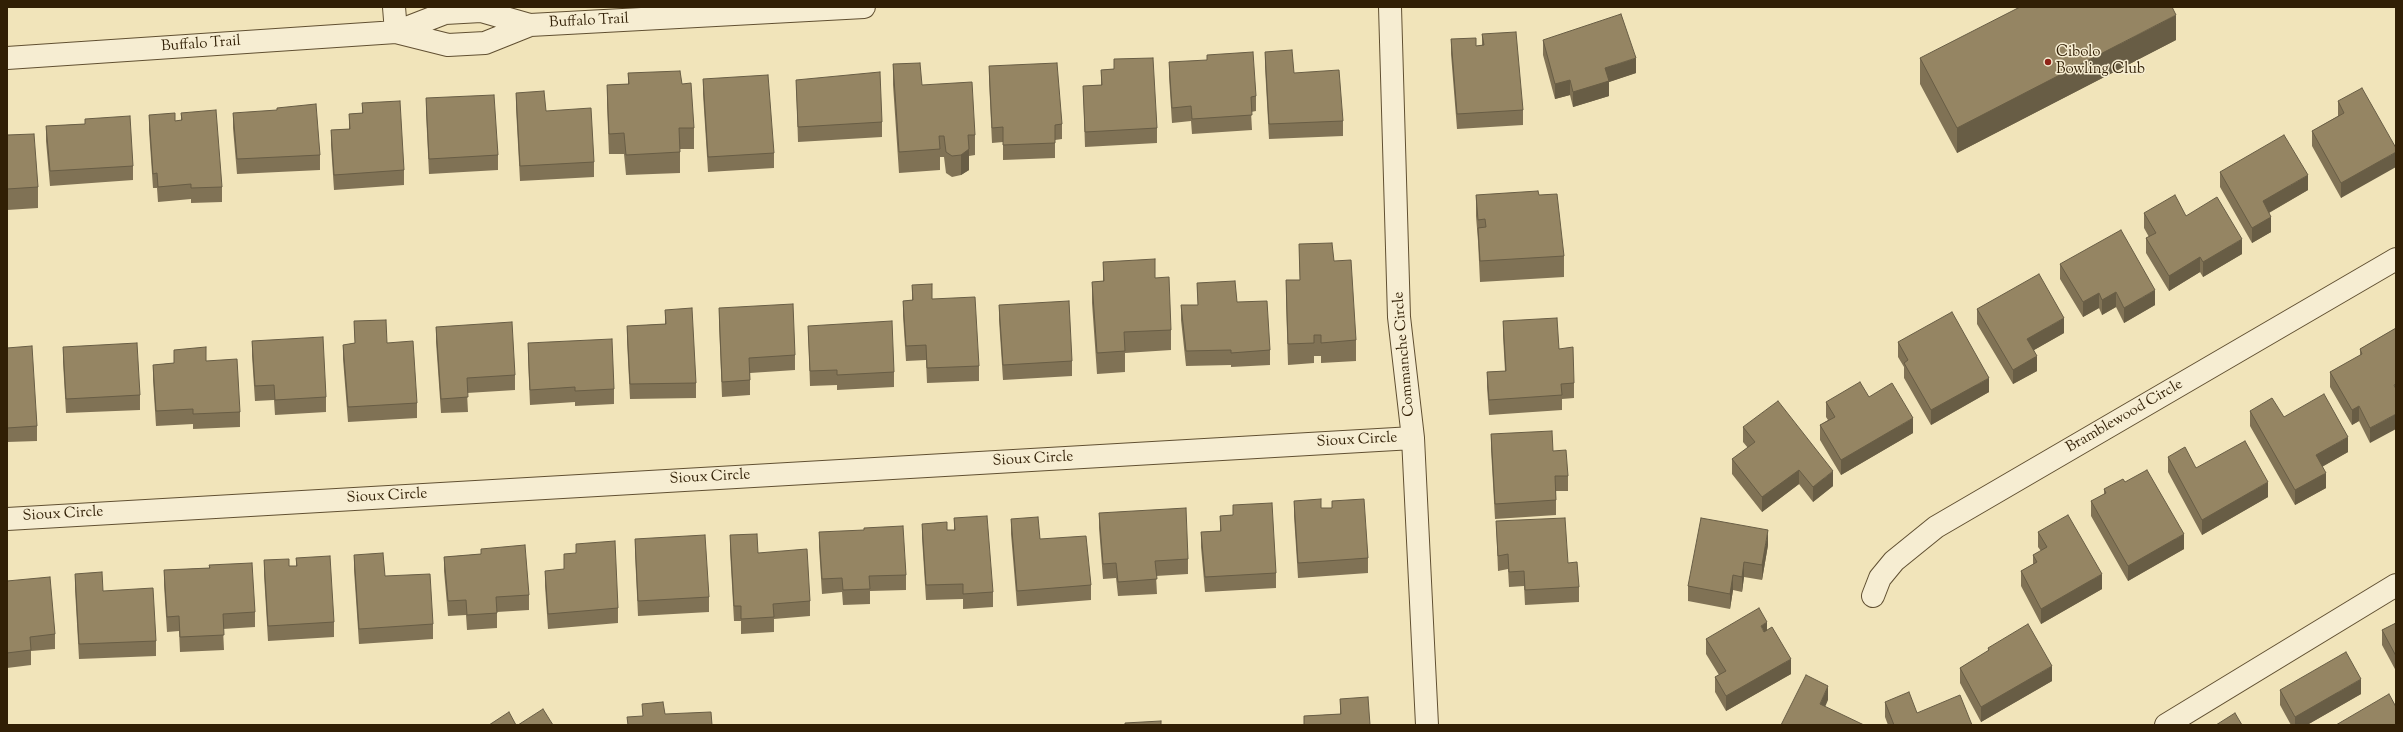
<!DOCTYPE html>
<html>
<head>
<meta charset="utf-8">
<style>
	body { margin:0 }
	#map { position:relative; width:2403px; height:732px; overflow:hidden; background:#f1e4ba; font-family:"Sorts Mill Goudy",serif }
	canvas { display:block }
	.frame { position:absolute; inset:0; border:8px solid #311f05; pointer-events:none }
</style>
</head>
<body>
<div id="map">
<canvas width="2403" height="732"></canvas>
<div class="frame"></div>
</div>
<script>
const g = document.querySelector('canvas').getContext('2d');
g.lineJoin = 'round';
const poly = rows => new Path2D(rows.map(r => 'M' + r).join(''));
function stroke(path, color, width, dash) { g.strokeStyle = color; g.lineWidth = width; g.lineCap = dash ? 'butt' : 'round'; g.setLineDash(dash || []); g.stroke(path); }
function fill(path, color) { g.fillStyle = color; g.fill(path, 'evenodd'); }
function drawText(font, color, halo, rows, align = 'center') {
  g.font = font + ' "Sorts Mill Goudy",serif'; g.lineWidth = 3; g.setLineDash([]); g.textBaseline = 'middle'; g.strokeStyle = halo; g.fillStyle = color; for (const [text, x, y, turn = 0] of rows) {
    g.save(); g.translate(x, y); g.rotate((+turn || 0) * Math.PI / 180); g.textAlign = isNaN(turn) ? turn : align; if (halo) g.strokeText(text, 0, 0); g.fillText(text, 0, 0); g.restore();
  }
}
const minor = poly([
	[394,7,396,32],
	[1390,7,1399,317,1413,438,1427,725],
	[396,32,445,13,481,11,530,25],
	[7,58,396,32,448,45,485,43,530,25,864,7],
	[7,519,1413,438],
	[1873,596,1880,578,1894,561,1936,527,2396,259],
	[2166,725,2396,585]
]);
stroke(minor, '#615032', 24);
stroke(minor, '#f6edd2', 22);
fill(poly([
	[1482,34,1523,110,1523,125,1457,129,1451,54,1451,39,1476,46,1482,45],
	[1543,40,1636,73,1609,82,1609,96,1573,107,1570,95,1555,99,1543,55],
	[2176,40,1957,153,1920,84,1920,58],
	[1265,52,1294,73,1343,121,1343,136,1269,139,1265,67],
	[1114,59,1157,128,1157,143,1085,147,1083,86,1101,85,1101,70,1114,69],
	[1169,62,1256,96,1256,111,1251,112,1252,130,1192,134,1191,121,1172,123,1169,77],
	[893,64,922,85,975,135,975,155,969,156,969,170,961,175,952,177,946,173,944,157,940,157,940,170,899,173,893,85],
	[989,66,1062,124,1062,139,1055,140,1055,158,1003,160,1003,142,992,143,989,80],
	[628,73,694,128,694,149,680,149,680,173,626,175,624,154,609,154,607,105,607,85,628,84],
	[703,79,774,153,774,168,708,172,703,94],
	[796,80,882,122,882,137,798,142],
	[516,93,546,111,594,162,594,177,520,181,516,108],
	[426,98,498,155,498,170,429,174,426,113],
	[2338,101,2396,148,2341,198,2312,146,2312,131,2338,116],
	[362,103,404,170,404,185,334,190,331,145,331,130,349,129,349,114,362,113],
	[181,113,222,187,222,202,191,203,191,199,158,202,157,188,153,188,149,130,149,115,175,121,181,120],
	[233,113,320,155,320,170,237,174,233,128],
	[85,119,133,166,133,180,50,186,46,141,46,126,85,124],
	[7,135,38,187,38,208,7,210],
	[2220,172,2308,190,2269,213,2271,232,2252,243,2220,187],
	[1476,195,1539,195,1564,256,1564,277,1480,282,1478,241,1476,216],
	[2144,213,2186,216,2242,254,2203,277,2200,272,2169,291,2146,253,2146,238,2149,237,2144,228],
	[1299,244,1334,261,1356,340,1356,361,1321,363,1321,356,1314,356,1314,363,1288,365,1286,301,1286,280,1300,280],
	[1103,262,1155,278,1171,330,1171,350,1125,353,1125,372,1097,374,1092,303,1092,282,1103,281],
	[2060,264,2155,305,2124,323,2116,307,2102,315,2099,308,2083,317,2060,279],
	[1197,283,1237,302,1270,350,1270,365,1231,367,1231,365,1186,366,1181,320,1181,305,1198,305],
	[912,285,932,299,979,366,979,381,927,383,926,360,906,361,903,316,903,301,912,300],
	[999,305,1072,361,1072,376,1003,380,999,320],
	[719,308,795,355,795,370,750,373,750,395,722,397,719,323],
	[1977,309,2064,333,2034,350,2037,371,2013,384,1977,324],
	[665,310,696,383,696,398,630,399,627,341,627,326,665,324],
	[354,321,387,343,417,403,417,418,348,422,343,359,343,345,355,343],
	[1503,321,1559,349,1574,383,1574,398,1562,399,1562,410,1489,415,1487,387,1487,372,1505,371,1503,336],
	[808,326,894,372,894,387,837,390,837,385,810,386],
	[436,327,515,375,515,390,467,393,468,412,441,413,436,342],
	[2396,328,2370,443,2359,421,2352,425,2330,387,2330,372,2360,356,2360,349],
	[252,341,326,397,326,412,275,415,274,400,255,401,252,356],
	[1898,342,1989,392,1931,425,1904,378,1904,367,1898,357],
	[528,343,614,389,614,404,575,406,575,402,530,405,528,358],
	[63,347,140,395,140,410,66,413,63,362],
	[7,348,37,426,37,441,7,442],
	[174,350,206,361,240,412,240,427,193,429,193,424,156,426,153,380,153,365,174,363],
	[1826,402,1913,433,1841,475,1820,440,1820,425,1828,420,1826,417],
	[2250,411,2284,417,2348,452,2322,467,2326,488,2295,505,2250,426],
	[1743,427,1833,486,1813,502,1799,484,1762,512,1732,474,1732,459,1748,448,1743,442],
	[1491,434,1553,451,1568,476,1568,491,1556,491,1556,515,1495,519,1491,449],
	[2168,457,2268,497,2202,535,2168,472],
	[2125,482,2184,549,2128,581,2091,516,2091,501,2104,495,2104,489],
	[1294,501,1321,508,1332,508,1332,501,1368,558,1368,573,1298,578,1294,516],
	[1233,505,1276,573,1276,588,1205,592,1201,547,1201,532,1220,531,1220,516,1233,515],
	[1099,513,1188,559,1188,574,1156,576,1157,594,1118,596,1116,578,1103,579,1099,528],
	[954,518,993,592,993,607,963,609,963,599,926,600,922,538,922,524,947,530,954,530],
	[1011,519,1040,539,1091,585,1091,600,1017,606,1011,534],
	[1496,521,1568,563,1579,587,1579,602,1525,605,1524,586,1509,587,1508,569,1498,571],
	[819,532,906,575,906,590,870,591,870,604,843,605,842,592,822,594,819,547],
	[2038,532,2102,589,2041,624,2021,586,2021,571,2033,564,2033,555,2041,551,2038,547],
	[730,535,758,553,810,601,810,616,774,619,774,632,741,634,741,621,734,621,730,550],
	[635,539,709,597,709,612,638,616,635,554],
	[1768,545,1762,580,1744,577,1742,592,1733,590,1730,609,1688,601,1688,586],
	[481,549,529,595,529,610,497,612,497,628,467,630,466,615,448,616,444,571,444,557,481,554],
	[354,555,385,576,433,624,433,639,359,644,354,570],
	[296,558,334,622,334,637,268,641,264,575,264,560,289,566,296,566],
	[209,565,255,612,255,627,223,629,224,650,180,652,179,631,167,632,164,585,164,570,209,568],
	[545,571,618,608,618,623,548,629,545,586],
	[75,574,103,591,156,641,156,656,79,659,75,589],
	[7,581,55,634,55,649,31,651,31,665,7,668],
	[2396,623,2396,671,2382,645,2382,630],
	[1767,630,1791,674,1726,711,1715,692,1715,677,1719,675,1706,654,1706,639],
	[1988,648,2052,681,1981,722,1960,683,1960,668,1988,651],
	[2280,690,2361,694,2307,725,2291,725,2280,705],
	[1340,699,1370,725,1304,725,1304,716,1340,714],
	[1885,702,1917,713,1972,725,1888,725,1885,717]
]), '#807255');
fill(poly([
	[2176,15,2176,40,1957,153,1957,128],
	[1636,58,1636,73,1609,82,1609,96,1573,107,1573,92,1605,68],
	[1570,80,1570,95,1555,99,1555,84],
	[969,149,969,170,961,175,961,155],
	[2396,152,2396,167,2341,198,2341,183],
	[2308,175,2308,190,2263,216,2263,201],
	[2271,217,2271,232,2252,243,2252,228],
	[2242,239,2242,254,2203,277,2203,262],
	[2200,257,2200,272,2169,291,2169,276],
	[2155,290,2155,305,2124,323,2124,308],
	[2116,292,2116,307,2102,315,2102,300],
	[2099,293,2099,308,2083,317,2083,302],
	[2064,318,2064,333,2027,354,2027,339],
	[2037,356,2037,371,2013,384,2013,370],
	[1989,378,1989,392,1931,425,1931,410],
	[2359,406,2359,421,2352,425,2352,410],
	[2396,414,2396,429,2370,443,2370,428],
	[1913,418,1913,433,1841,475,1841,460],
	[2348,437,2348,452,2316,470,2316,455],
	[1799,470,1799,484,1762,512,1762,497],
	[1833,471,1833,486,1813,502,1813,487],
	[2326,473,2326,488,2295,505,2295,490],
	[2268,482,2268,497,2202,535,2202,520],
	[1768,530,1768,545,1762,580,1762,565],
	[2184,534,2184,549,2128,581,2128,566],
	[1744,562,1744,577,1742,592,1742,577],
	[2102,574,2102,589,2041,624,2041,609],
	[1733,575,1733,590,1730,609,1730,594],
	[1767,622,1767,637,1761,626],
	[1791,659,1791,674,1726,711,1726,696],
	[2052,666,2052,681,1981,722,1981,707],
	[2361,679,2361,694,2307,725,2295,725,2295,717],
	[1828,686,1828,700,1820,719,1820,704]
]), '#685d45');
const building = poly([
	[2020,7,2172,7,2176,15,1957,128,1920,58,2020,7],
	[1621,14,1636,58,1605,68,1609,81,1573,92,1570,80,1555,84,1543,40,1621,14],
	[1516,32,1523,110,1457,114,1451,39,1476,38,1476,46,1484,45,1482,34,1516,32],
	[1292,50,1294,73,1339,70,1343,121,1269,124,1265,52,1292,50],
	[1253,52,1256,96,1251,97,1252,115,1192,119,1191,106,1172,108,1169,62,1207,60,1207,55,1253,52],
	[1153,58,1157,128,1085,132,1083,86,1102,85,1101,70,1114,69,1114,59,1153,58],
	[920,63,922,85,972,82,975,135,968,135,969,149,961,155,952,156,946,152,944,136,939,136,940,149,899,152,893,64,920,63],
	[1057,63,1062,124,1055,125,1055,143,1003,145,1003,127,992,128,989,66,1057,63],
	[680,71,682,84,691,83,694,128,679,128,680,152,626,155,624,133,609,134,607,85,629,84,628,73,680,71],
	[880,72,882,122,798,127,796,80,880,72],
	[768,75,774,153,708,157,703,79,768,75],
	[2362,88,2396,148,2396,152,2341,183,2312,131,2344,113,2338,101,2362,88],
	[544,91,546,111,591,108,594,162,520,166,516,93,544,91],
	[494,95,498,155,429,159,426,98,494,95],
	[400,101,404,170,334,175,331,130,350,129,349,114,363,113,362,103,400,101],
	[316,104,320,155,237,159,233,113,277,110,277,108,316,104],
	[216,110,222,187,191,188,191,184,158,187,157,173,153,174,149,115,175,113,175,121,182,120,181,113,216,110],
	[130,116,133,166,50,171,46,126,85,124,85,119,130,116],
	[34,134,38,187,7,189,7,135,34,134],
	[2284,135,2308,175,2263,201,2271,217,2252,228,2220,172,2284,135],
	[1538,191,1539,195,1557,194,1564,256,1480,261,1478,228,1486,227,1485,219,1478,220,1476,195,1538,191],
	[2175,195,2186,216,2217,197,2242,239,2203,262,2200,257,2169,276,2146,238,2156,233,2144,213,2175,195],
	[2121,230,2155,290,2124,308,2116,292,2102,300,2099,293,2083,302,2060,264,2121,230],
	[1332,243,1334,261,1351,260,1356,340,1321,343,1321,335,1314,335,1314,343,1288,344,1286,280,1300,280,1299,244,1332,243],
	[1155,259,1155,278,1169,277,1171,330,1124,332,1125,351,1097,353,1092,282,1104,281,1103,262,1155,259],
	[2039,274,2064,318,2027,339,2037,356,2013,370,1977,309,2039,274],
	[1235,281,1237,302,1267,301,1270,350,1231,353,1231,350,1186,351,1181,305,1198,305,1197,283,1235,281],
	[932,284,932,299,975,297,979,366,927,368,926,345,906,346,903,301,913,300,912,285,932,284],
	[1069,301,1072,361,1003,365,999,305,1069,301],
	[793,304,795,355,749,358,750,380,722,382,719,308,793,304],
	[692,308,696,383,630,384,627,326,666,324,665,310,692,308],
	[1952,312,1989,378,1931,410,1904,363,1908,360,1898,342,1952,312],
	[1557,318,1559,349,1573,347,1574,383,1561,384,1562,395,1489,400,1487,372,1506,371,1503,321,1557,318],
	[386,320,387,343,413,341,417,403,348,407,343,345,355,343,354,321,386,320],
	[892,321,894,372,837,375,837,370,810,371,808,326,892,321],
	[512,322,515,375,467,378,468,397,441,399,436,327,512,322],
	[2396,328,2396,384,2394,385,2396,389,2396,414,2370,428,2359,406,2352,410,2330,372,2362,354,2360,349,2396,328],
	[323,337,326,397,275,400,274,385,255,386,252,341,323,337],
	[612,339,614,389,575,391,575,387,530,390,528,343,612,339],
	[137,343,140,395,66,399,63,347,137,343],
	[32,346,37,426,7,428,7,348,32,346],
	[206,347,206,361,237,359,240,412,193,414,193,409,156,411,153,365,174,363,174,350,206,347],
	[1860,382,1869,397,1892,383,1913,418,1841,460,1820,425,1835,417,1826,402,1860,382],
	[2324,394,2348,437,2316,455,2326,473,2295,490,2250,411,2272,398,2284,417,2324,394],
	[1778,401,1833,471,1813,487,1799,470,1762,497,1732,459,1755,442,1743,427,1778,401],
	[1552,431,1553,451,1566,450,1568,476,1555,476,1556,500,1495,504,1491,434,1552,431],
	[2245,441,2268,482,2202,520,2168,457,2185,447,2196,468,2245,441],
	[2147,470,2184,534,2128,566,2091,501,2106,493,2104,489,2123,479,2125,482,2147,470],
	[1321,499,1321,508,1332,508,1332,501,1364,499,1368,558,1298,563,1294,501,1321,499],
	[1272,503,1276,573,1205,577,1201,532,1221,531,1220,516,1233,515,1233,505,1272,503],
	[1186,508,1188,559,1155,561,1157,579,1118,582,1116,563,1103,564,1099,513,1186,508],
	[2068,515,2102,574,2041,609,2021,571,2037,562,2033,555,2047,547,2038,532,2068,515],
	[987,516,993,592,963,594,963,584,926,585,922,524,947,522,947,530,955,530,954,518,987,516],
	[1038,517,1040,539,1086,536,1091,585,1017,591,1011,519,1038,517],
	[1565,518,1568,563,1577,562,1579,587,1525,590,1524,571,1509,572,1508,554,1498,556,1496,521,1565,518],
	[1701,518,1768,530,1762,565,1744,562,1742,577,1733,575,1730,594,1688,586,1701,518],
	[903,526,906,575,869,576,870,589,843,590,842,578,822,579,819,532,864,530,864,528,903,526],
	[757,534,758,553,807,549,810,601,773,604,774,617,741,619,741,606,734,606,730,535,757,534],
	[705,535,709,597,638,601,635,539,705,535],
	[615,541,618,608,548,614,545,571,564,569,564,554,576,553,576,544,615,541],
	[525,545,529,595,496,597,497,613,467,615,466,600,448,601,444,557,481,554,481,549,525,545],
	[383,553,385,576,430,574,433,624,359,629,354,555,383,553],
	[330,556,334,622,268,626,264,560,289,559,289,566,297,566,296,558,330,556],
	[252,563,255,612,223,614,224,635,180,637,179,616,167,617,164,570,210,568,209,565,252,563],
	[102,572,103,591,153,588,156,641,79,644,75,574,102,572],
	[50,577,55,634,30,637,31,650,7,653,7,581,50,577],
	[1759,608,1767,622,1761,626,1764,632,1772,627,1791,659,1726,696,1715,677,1726,671,1706,639,1759,608],
	[2396,623,2396,656,2382,630,2396,623],
	[2028,624,2052,666,1981,707,1960,668,1989,650,1988,648,2028,624],
	[2346,652,2361,679,2295,717,2280,690,2346,652],
	[1806,675,1828,686,1820,704,1864,725,1781,725,1806,675],
	[1909,692,1917,713,1960,695,1972,725,1894,725,1885,702,1909,692],
	[2389,694,2396,707,2396,725,2336,725,2389,694],
	[1368,697,1370,725,1304,725,1304,716,1341,714,1340,699,1368,697],
	[663,702,665,714,711,712,712,725,628,725,627,717,643,716,642,704,663,702],
	[543,709,553,725,518,725,543,709],
	[509,712,516,725,489,725,509,712],
	[2235,713,2242,725,2216,725,2235,713],
	[1161,721,1161,725,1125,725,1125,723,1161,721]
]);
fill(building, '#958563');
stroke(building, '#685d45', 1);
for (const [x, y, r, color] of [
	[2048,62,4,"#8f2418"]
]) { const dot = new Path2D(); dot.arc(x, y, r, 0, 2 * Math.PI); g.fillStyle = color; g.fill(dot); stroke(dot, '#f6edd2', 1.5); }
drawText('15px', '#311f05', '#f6edd2', [
	["Buffalo Trail",589,22,-3],
	["Buffalo Trail",201,45,-4],
	["Commanche Circle",1405,354,-95],
	["Bramblewood Circle",2125,417,-30],
	["Sioux Circle",1357,441,-3],
	["Sioux Circle",1033,460,-3],
	["Sioux Circle",710,478,-3],
	["Sioux Circle",387,497,-3],
	["Sioux Circle",63,515,-3]
]);
drawText('15px', '#311f05', '#f6edd2', [
	["Cibolo",2056,53],
	["Bowling Club",2056,70]
], 'left');
</script>
</body>
</html>
